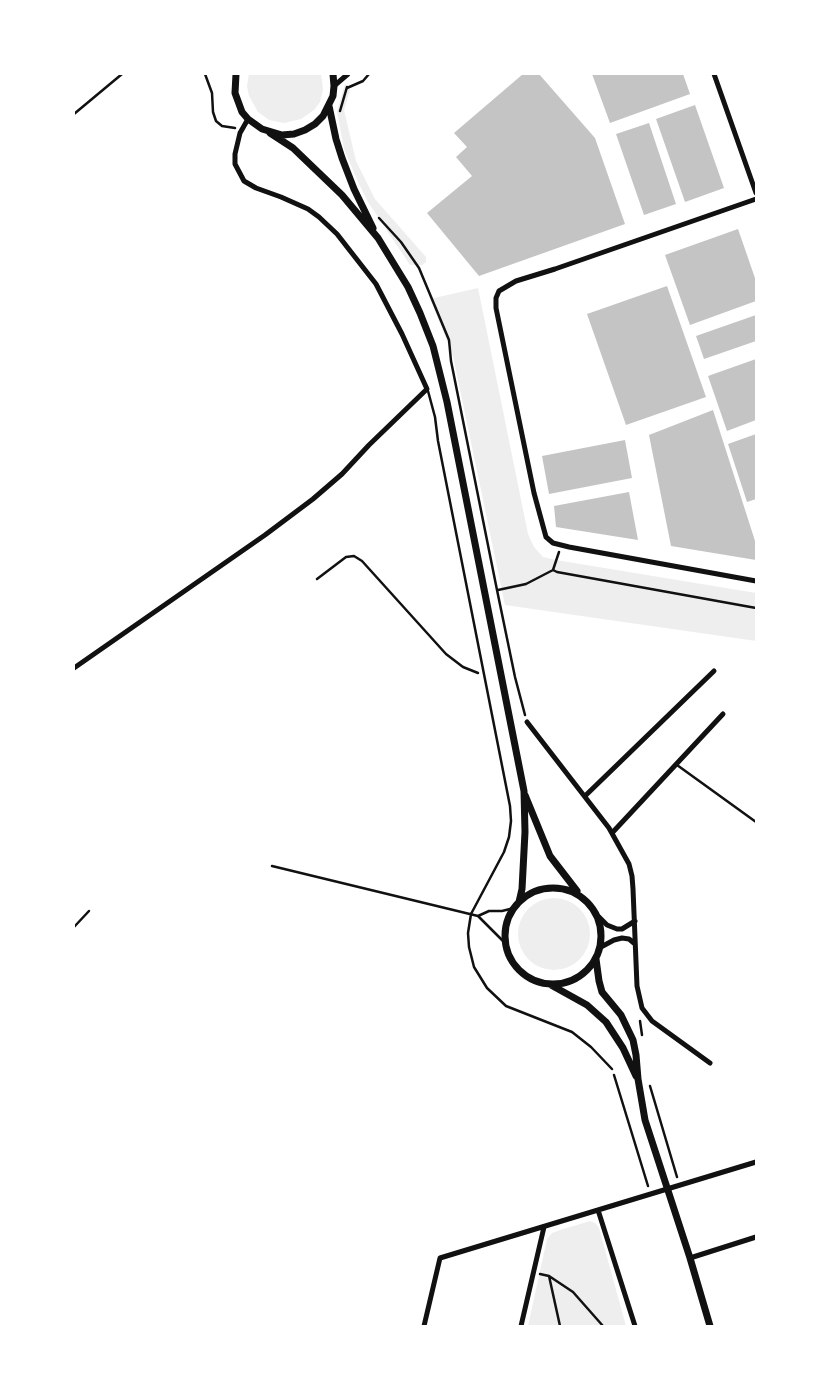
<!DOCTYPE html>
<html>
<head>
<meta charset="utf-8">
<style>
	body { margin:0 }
	#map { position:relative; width:830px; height:1400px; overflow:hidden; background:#fff; font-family:Lato,sans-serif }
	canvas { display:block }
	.frame { position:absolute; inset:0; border:75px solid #fff; pointer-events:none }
</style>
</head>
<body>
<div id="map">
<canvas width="830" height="1400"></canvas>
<div class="frame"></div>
</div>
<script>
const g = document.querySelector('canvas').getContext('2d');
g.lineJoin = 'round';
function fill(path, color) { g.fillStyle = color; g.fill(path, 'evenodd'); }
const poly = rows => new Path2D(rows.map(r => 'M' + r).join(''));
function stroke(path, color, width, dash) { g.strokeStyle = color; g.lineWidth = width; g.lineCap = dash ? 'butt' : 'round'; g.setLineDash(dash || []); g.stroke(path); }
fill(poly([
	[249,74,321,74,323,90,320,102,314,110,301,119,284,123,269,120,258,112,249,96,247,86],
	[345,84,350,90,344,110,356,161,375,199,426,257,426,262,422,265,410,265,368,202,359,184,344,149,337,112],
	[478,288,528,534,534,547,543,557,556,560,756,593,756,641,505,605,453,356,430,299],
	'518 934a36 36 0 1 1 72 0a36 36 0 1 1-72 0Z',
	[590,1221,595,1223,599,1228,626,1326,528,1326,547,1239,552,1233,560,1230]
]), '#eee');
fill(poly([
	[523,74,539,74,595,138,625,224,479,276,427,213,472,176,456,157,467,147,454,133],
	[592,74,683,74,690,94,610,123],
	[695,105,724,188,685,202,656,119],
	[649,123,676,204,644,215,616,134],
	[738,229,756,281,756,301,690,325,665,255],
	[667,286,706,397,626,425,587,314],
	[756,315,756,341,704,359,696,336],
	[756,359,756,420,727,431,708,376],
	[713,410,756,544,756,560,671,546,649,435],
	[756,434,756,499,747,502,728,444],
	[625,440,632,478,549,494,542,456],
	[629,492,638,540,556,527,554,506]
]), '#c4c4c4');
stroke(poly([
	[205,74,212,93,213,112,216,121,222,126,235,128],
	[347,88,363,81,369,74],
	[340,111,347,87],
	[74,114,122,74],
	[379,218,401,242,419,268,449,340,451,361,497,590,515,677,525,715],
	[559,552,553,570,557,572,756,608],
	[317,579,346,557,354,556,362,561,446,654,463,667,478,673],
	[498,590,526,584,553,570],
	[74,927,89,911],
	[640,1021,642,1035],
	[614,1075,648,1186],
	[650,1086,677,1177],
	[540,1274,549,1276,573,1292,603,1326],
	[549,1276,560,1326]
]), '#111', 2.5);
stroke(poly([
	[428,391,435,417,438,441,510,806,511,821,509,837,504,852,471,914,468,933,469,947,474,967,487,988,506,1006,572,1032,591,1047,612,1069],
	[677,765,756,822],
	[272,866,478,916,505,943],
	[478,916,489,911,502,911,514,908]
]), '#111', 2.5);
stroke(poly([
	[714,74,756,193],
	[334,86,348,74],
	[756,199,555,269,516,281,499,291,496,298,496,308,534,493,546,537,553,543,569,547,756,581],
	[74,668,265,535,313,499,342,474,369,445,427,389,402,334,376,284,337,234,319,217,308,209,281,197,256,188,244,181,235,164,235,154,240,133,248,119],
	[527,722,609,828,629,864,632,876,633,889,637,986,642,1008,652,1021,710,1063],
	[585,796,714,671],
	[612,833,723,714],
	[599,917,607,925,617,929,622,929,635,921],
	[601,947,614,940,622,938,629,939,635,944],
	[598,1210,635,1326],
	[690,1258,756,1237],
	[424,1326,440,1258,756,1162],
	[521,1326,544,1227]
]), '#111', 5);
stroke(poly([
	[236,74,235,93,242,112,248,119,262,129,282,135,294,134,305,130,315,124,323,116,333,96,334,86,333,74],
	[329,106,336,139,342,158,354,189,373,228],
	[270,133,293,148,342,195,378,238,408,287,420,313,433,346,447,402,524,791,525,832,522,889,519,902],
	[525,795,550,856,577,891],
	'505 936a48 48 0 1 1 96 0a48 48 0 1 1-96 0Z',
	[596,959,599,981,602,992,621,1015,633,1040,636,1055,638,1079,645,1120,690,1258,710,1326],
	[551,985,587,1005,606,1022,623,1048,636,1076]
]), '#111', 7);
</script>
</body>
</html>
